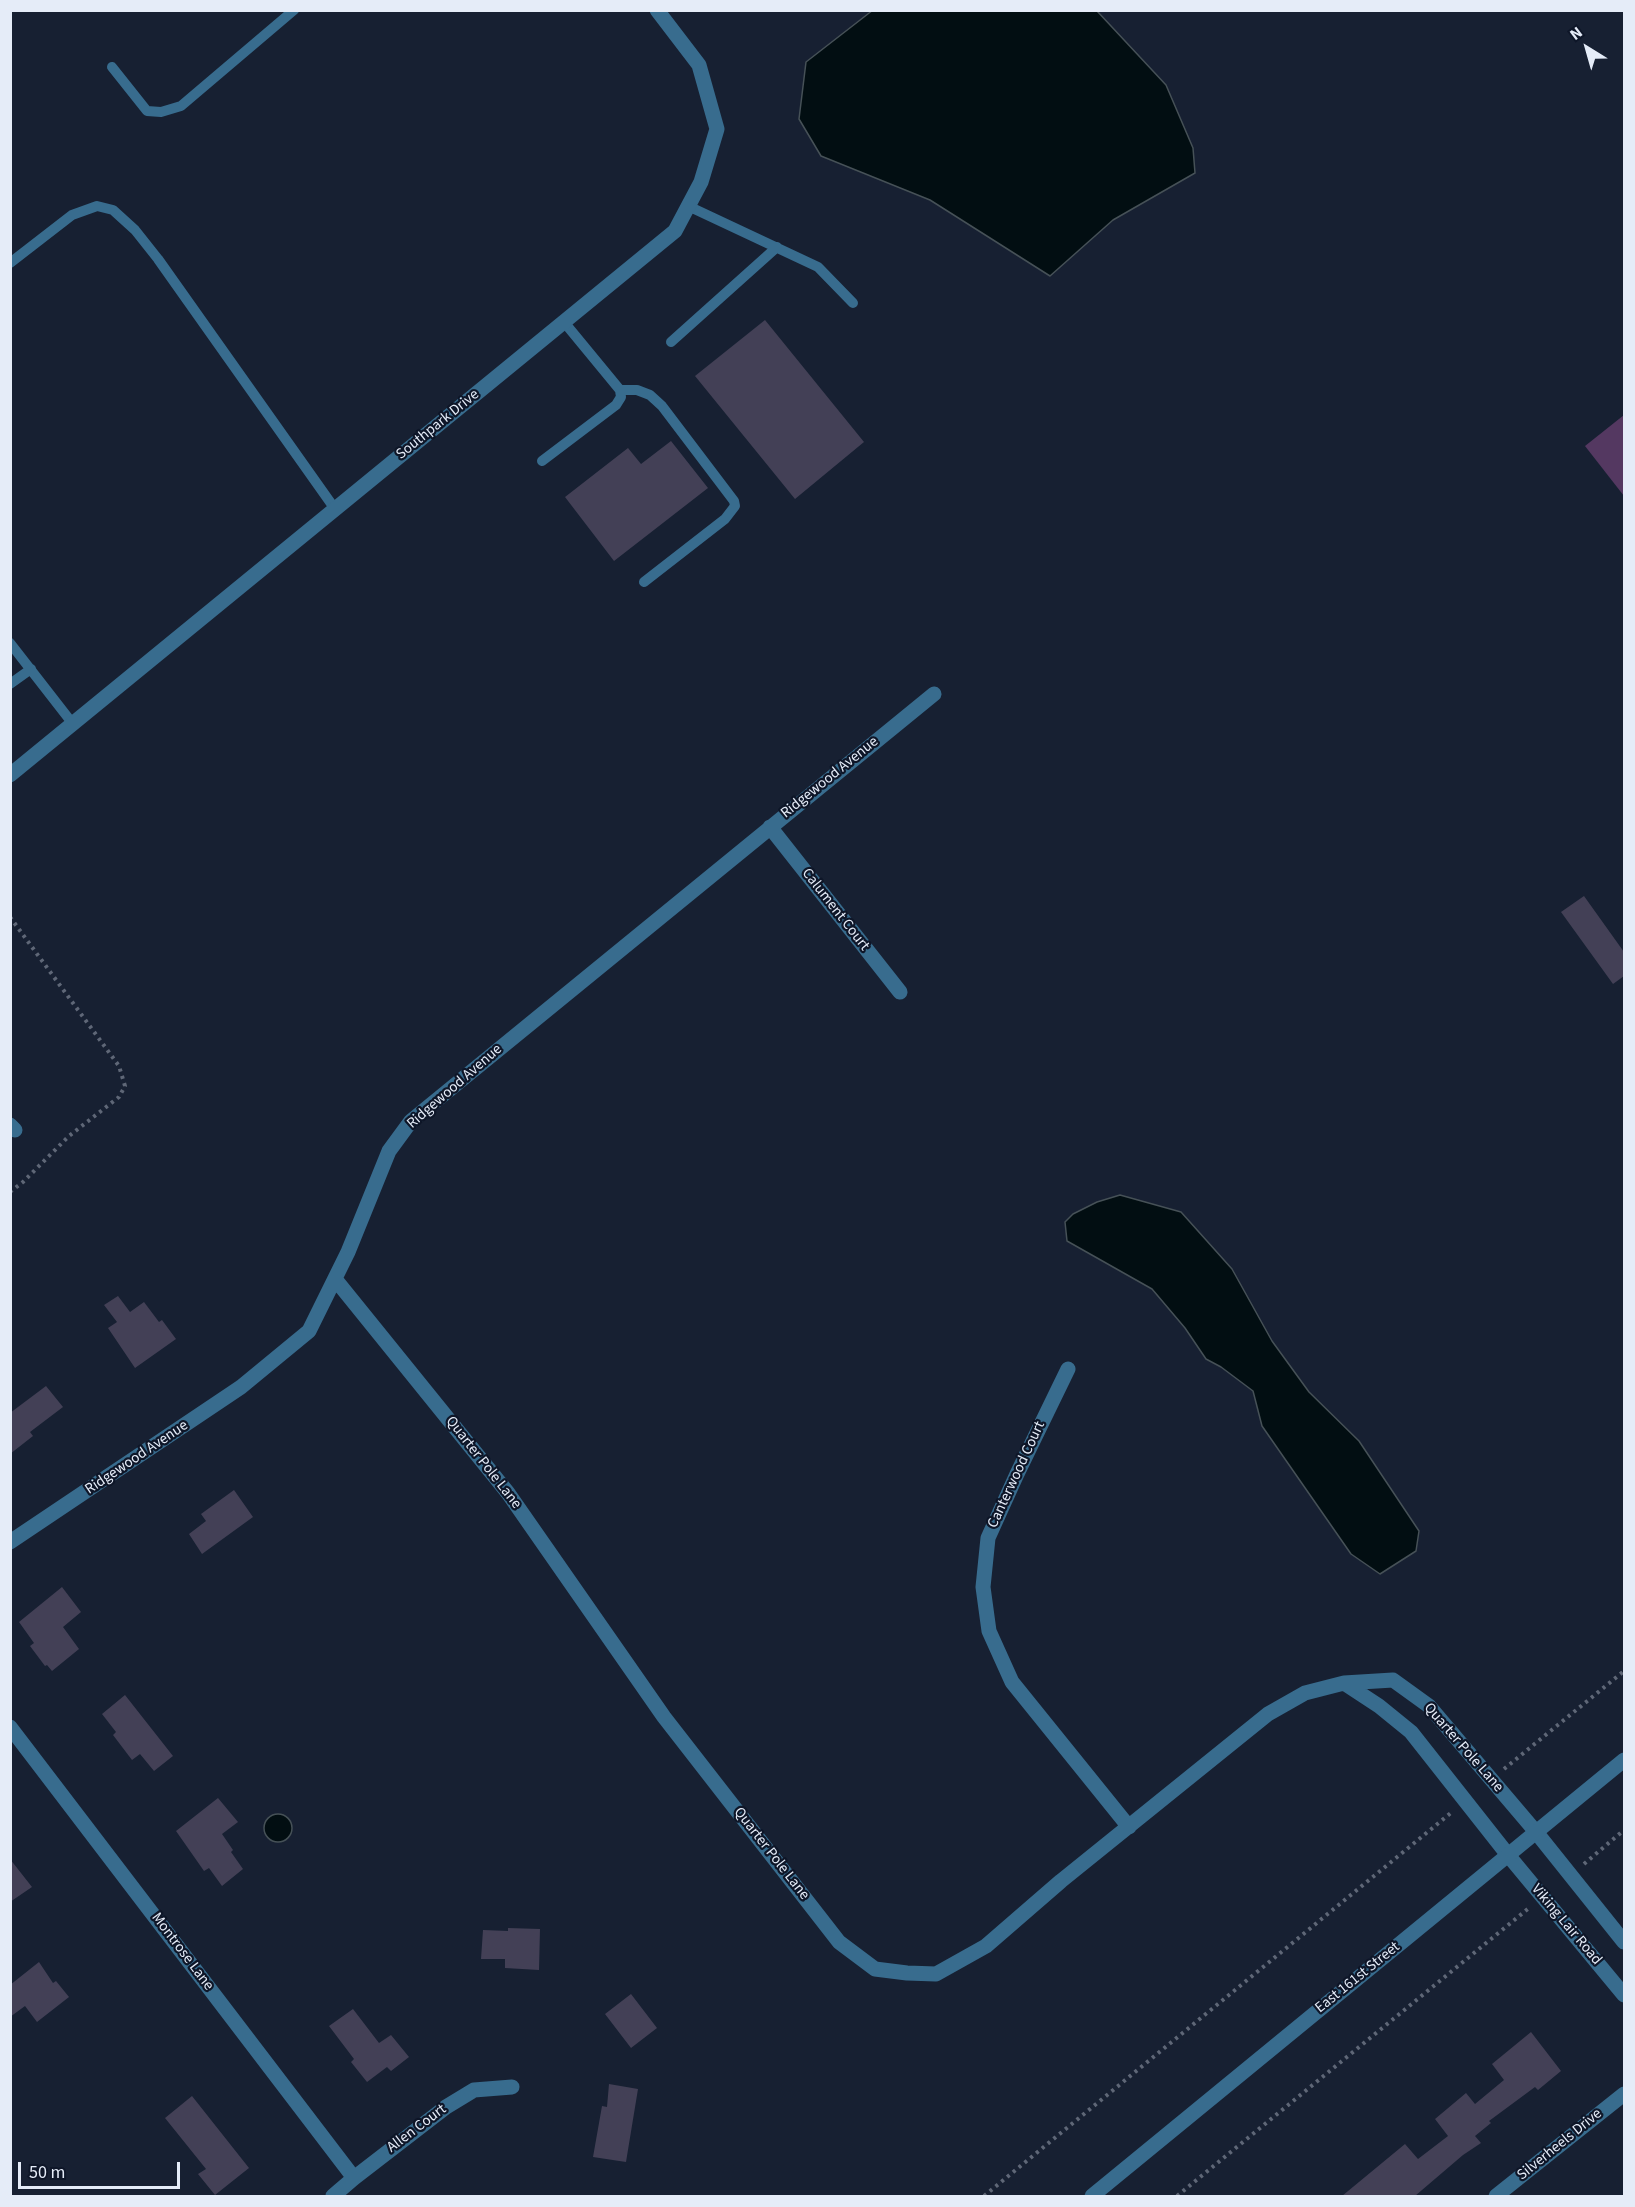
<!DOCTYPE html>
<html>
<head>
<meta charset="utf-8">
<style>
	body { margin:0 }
	#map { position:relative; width:1635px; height:2207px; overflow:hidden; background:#172032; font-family:"Source Sans 3",sans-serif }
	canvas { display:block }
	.frame { position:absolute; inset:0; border:12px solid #e5ecf8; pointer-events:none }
	.north { position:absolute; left:1557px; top:18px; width:60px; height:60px; -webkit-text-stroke:4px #0e1628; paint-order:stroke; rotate:323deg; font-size:16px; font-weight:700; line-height:24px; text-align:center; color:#e5ecf8 }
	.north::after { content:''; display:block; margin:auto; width:21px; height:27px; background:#e5ecf8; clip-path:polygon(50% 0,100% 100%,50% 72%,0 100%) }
	.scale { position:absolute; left:18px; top:2162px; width:162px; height:27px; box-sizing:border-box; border:3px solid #e5ecf8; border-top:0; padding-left:8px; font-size:18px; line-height:21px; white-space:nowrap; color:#e5ecf8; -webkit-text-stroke:4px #0e1628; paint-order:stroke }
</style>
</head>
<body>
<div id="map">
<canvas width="1635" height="2207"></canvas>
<div class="frame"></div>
<div class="north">N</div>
<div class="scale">50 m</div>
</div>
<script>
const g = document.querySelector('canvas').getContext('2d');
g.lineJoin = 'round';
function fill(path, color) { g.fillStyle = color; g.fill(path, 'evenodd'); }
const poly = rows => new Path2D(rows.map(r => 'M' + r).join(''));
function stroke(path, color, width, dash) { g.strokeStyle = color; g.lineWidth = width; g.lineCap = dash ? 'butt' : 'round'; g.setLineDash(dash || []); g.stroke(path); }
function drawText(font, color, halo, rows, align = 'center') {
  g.font = font + ' "Source Sans 3",sans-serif'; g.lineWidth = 4.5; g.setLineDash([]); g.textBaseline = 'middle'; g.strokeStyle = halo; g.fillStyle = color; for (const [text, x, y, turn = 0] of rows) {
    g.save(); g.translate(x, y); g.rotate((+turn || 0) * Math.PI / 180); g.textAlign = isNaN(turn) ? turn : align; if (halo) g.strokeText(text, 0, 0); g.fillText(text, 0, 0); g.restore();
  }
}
fill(poly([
	[1624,415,1624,496,1585,446]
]), '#543861');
const water = poly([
	[873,10,1097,11,1166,85,1193,148,1195,173,1113,220,1050,276,930,200,821,156,799,119,806,62,873,10],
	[1120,1195,1181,1212,1232,1269,1272,1341,1309,1392,1359,1441,1419,1531,1416,1551,1380,1574,1351,1554,1262,1426,1253,1391,1221,1367,1206,1359,1185,1328,1152,1289,1067,1241,1065,1222,1073,1214,1097,1202,1120,1195],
	'264 1828a14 14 0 1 1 28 0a14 14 0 1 1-28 0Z'
]);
fill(water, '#020e12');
stroke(water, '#465157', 1.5);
fill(poly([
	[765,320,864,442,795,499,695,376],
	[671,441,708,488,614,561,565,497,628,448,641,464],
	[1584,896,1624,952,1624,976,1613,984,1561,912],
	[118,1296,130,1312,144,1302,159,1322,162,1320,176,1339,135,1368,108,1328,117,1322,104,1305],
	[46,1386,63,1407,30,1432,33,1436,10,1454,10,1413],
	[234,1490,253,1517,202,1554,189,1534,206,1521,201,1514],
	[62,1587,81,1612,63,1627,79,1649,52,1671,47,1665,45,1666,30,1646,34,1643,19,1622],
	[125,1695,173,1756,154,1771,140,1754,132,1760,113,1735,116,1732,102,1714],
	[218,1798,238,1822,222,1834,233,1850,231,1852,243,1869,222,1886,209,1868,204,1871,176,1831],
	[10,1859,32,1887,10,1902],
	[508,1928,540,1929,539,1970,505,1968,505,1959,481,1959,483,1930,508,1931],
	[39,1962,53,1983,56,1981,69,1997,37,2022,25,2006,10,2017,10,1985],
	[631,1994,657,2028,631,2048,605,2014],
	[353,2009,379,2043,391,2035,409,2057,391,2071,387,2067,367,2082,351,2062,354,2059,329,2026],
	[1531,2032,1561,2071,1538,2090,1535,2087,1489,2121,1491,2123,1475,2136,1481,2143,1463,2155,1415,2196,1342,2196,1405,2144,1418,2159,1448,2136,1435,2119,1466,2093,1475,2104,1504,2080,1492,2064],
	[609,2084,638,2089,626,2162,593,2157,602,2106,607,2107],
	[192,2096,249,2168,215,2195,198,2174,206,2169,165,2118]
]), '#434056');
stroke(poly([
	[10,917,119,1066,125,1086,119,1097,69,1136,23,1182,10,1192],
	[1504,1769,1624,1671],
	[1584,1864,1624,1830],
	[984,2196,1452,1812],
	[1177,2196,1529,1908]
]), '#5f6777', 4, [3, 4.5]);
stroke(poly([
	[112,67,147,111,161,112,181,106,294,10],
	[688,206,818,267,853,303],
	[10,263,72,215,97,206,113,210,135,230,158,259,335,509],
	[671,342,777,247],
	[620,390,637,390,650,395,662,406,734,501,735,506,725,519,644,582],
	[542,461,616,405,621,397,620,390,564,322],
	[10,643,73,724],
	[10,684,31,669]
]), '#386c8e', 10);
stroke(poly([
	[10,775,675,231,701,182,717,129,699,65,657,10],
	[770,827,900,992],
	[10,1125,15,1130],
	[335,1279,508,1493,664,1717,839,1942,875,1969,907,1973,936,1974,986,1946,1061,1881,1268,1714,1305,1693,1344,1683,1393,1680,1429,1706,1536,1832,1624,1942],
	[1068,1369,1017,1474,988,1538,983,1587,989,1631,1012,1682,1129,1827],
	[10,1542,241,1387,309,1331,348,1252,389,1151,411,1121,934,694],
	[1344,1683,1379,1706,1411,1732,1508,1855,1624,1995],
	[10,1727,354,2178],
	[333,2196,354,2178,446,2107,474,2090,512,2087],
	[1496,2196,1624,2094]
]), '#386c8e', 15);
stroke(poly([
	[1092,2196,1624,1760]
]), '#386c8e', 15);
drawText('15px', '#e5ecf8', '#0e1628', [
	["Southpark Drive",438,425,-39],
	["Ridgewood Avenue",830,778,-39],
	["Calument Court",835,910,52],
	["Ridgewood Avenue",455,1087,-41],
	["Ridgewood Avenue",137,1458,-34],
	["Quarter Pole Lane",483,1463,52],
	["Canterwood Court",1017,1475,-65],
	["Quarter Pole Lane",1463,1748,49],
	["Quarter Pole Lane",771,1854,52],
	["Viking Lair Road",1566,1925,50],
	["Montrose Lane",182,1952,53],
	["East 161st Street",1358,1978,-39],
	["Allen Court",417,2129,-37],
	["Silverheels Drive",1560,2145,-39]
]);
</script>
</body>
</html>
